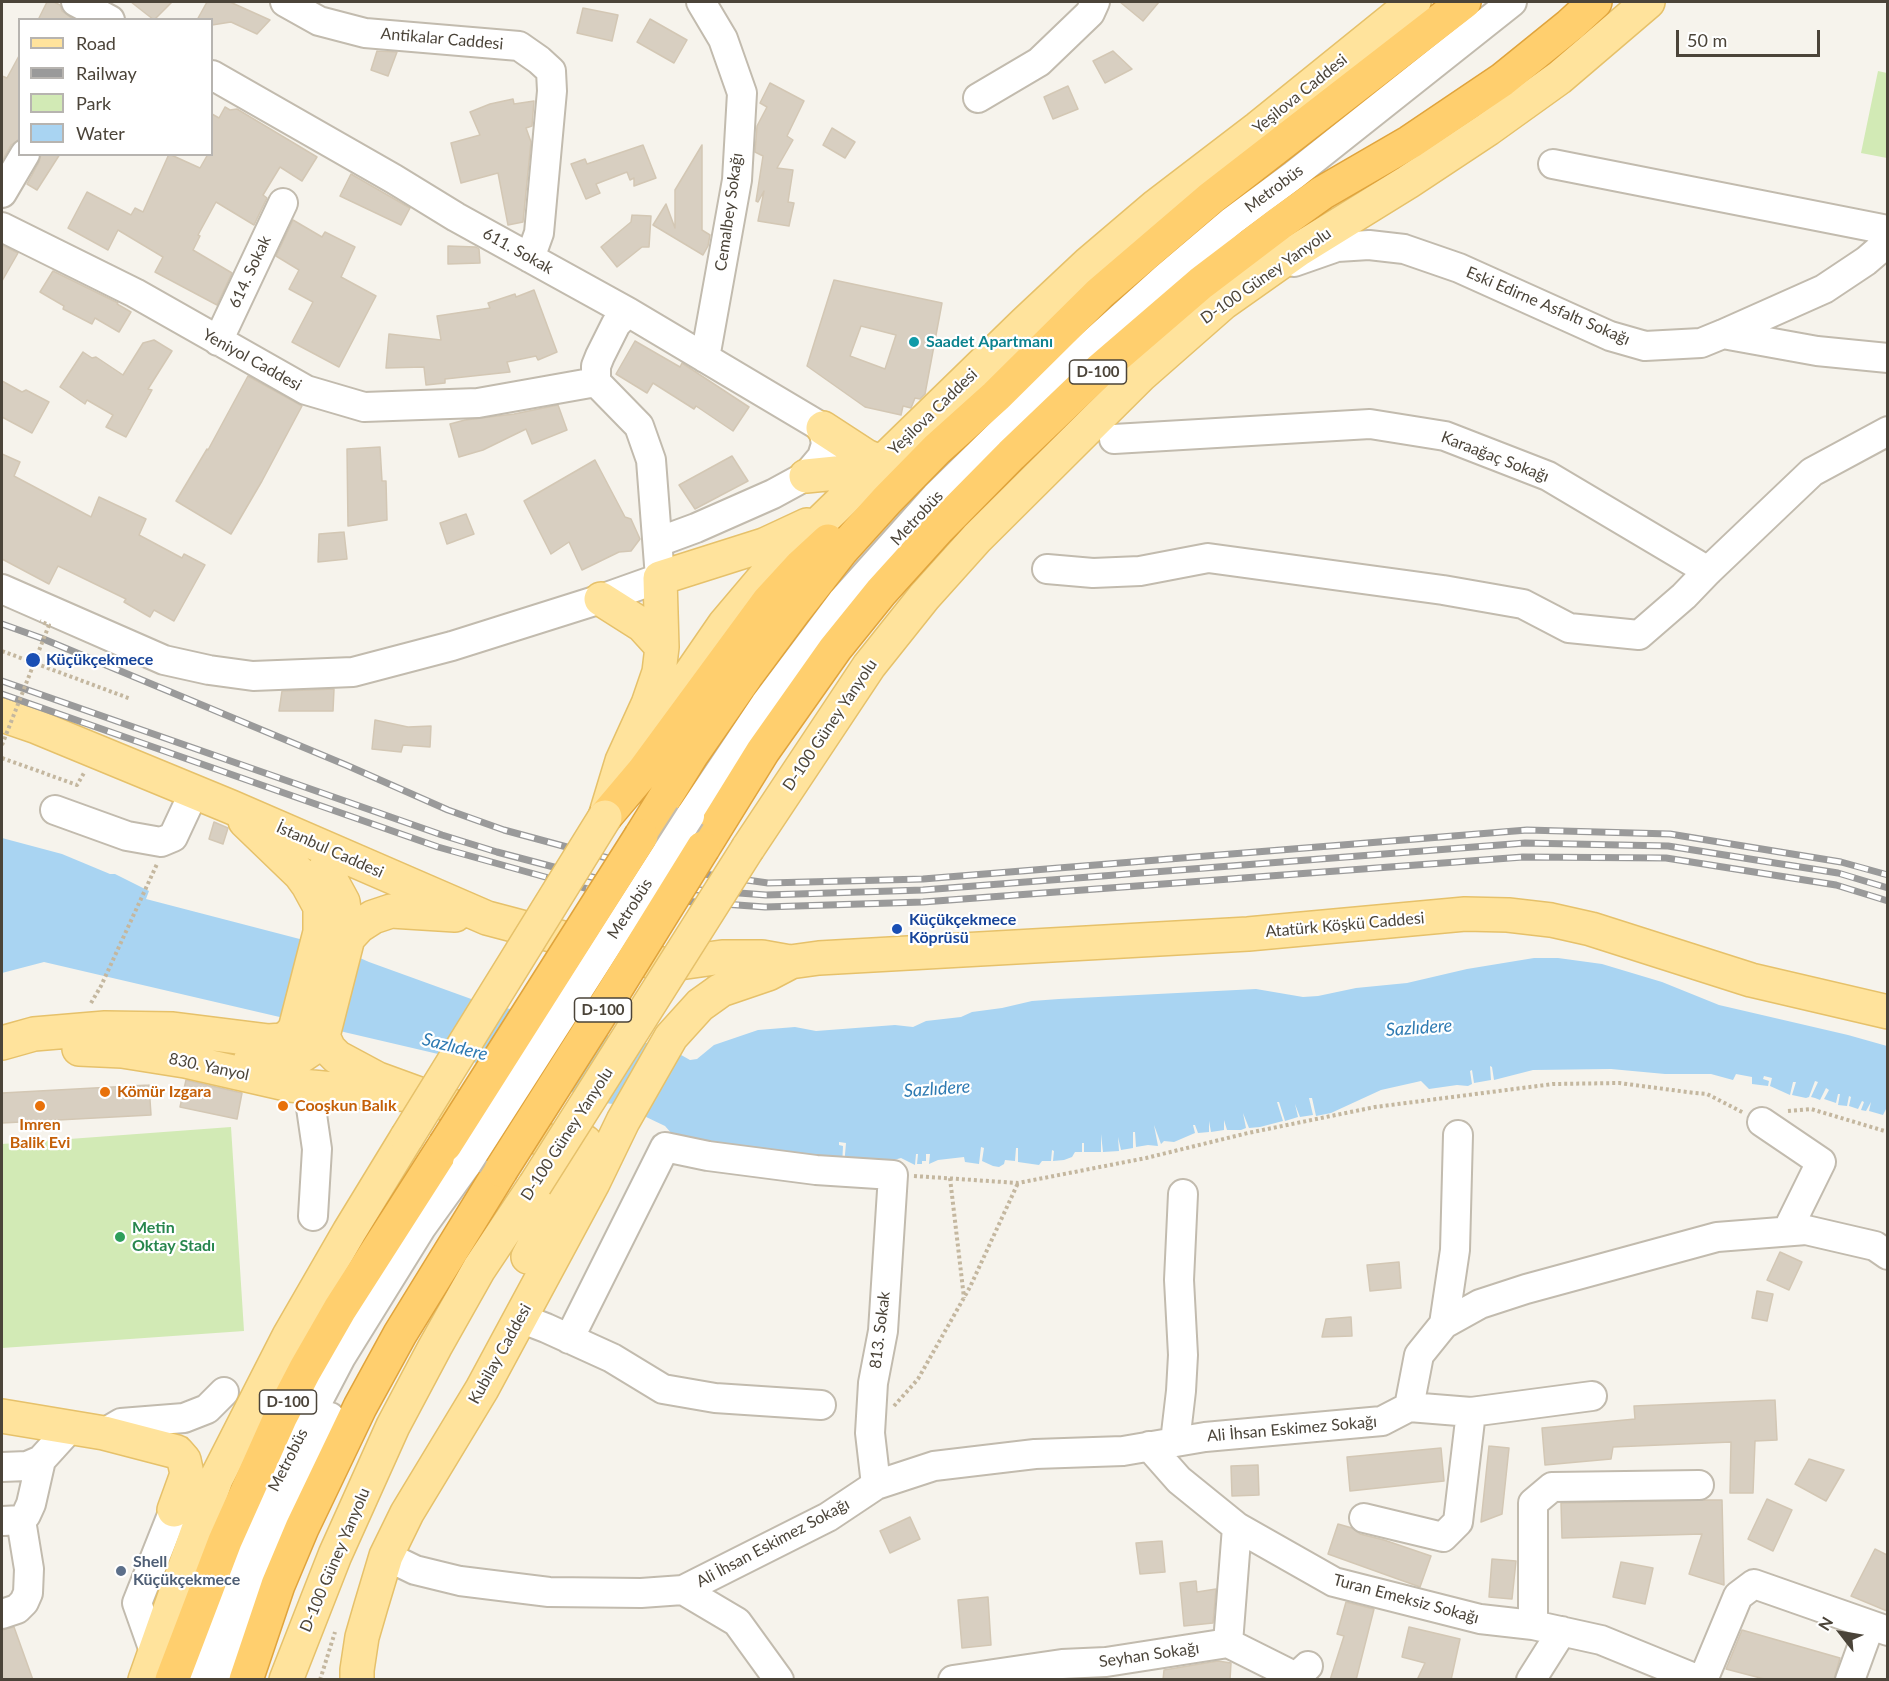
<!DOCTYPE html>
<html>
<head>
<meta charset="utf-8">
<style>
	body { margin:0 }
	#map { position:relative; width:1889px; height:1681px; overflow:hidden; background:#f6f3ec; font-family:Lato,sans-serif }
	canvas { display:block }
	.frame { position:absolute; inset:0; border:3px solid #4b4439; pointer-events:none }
	.legend { position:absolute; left:18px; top:18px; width:195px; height:138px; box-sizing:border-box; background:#fff; border:2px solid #b7b4b0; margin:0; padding:8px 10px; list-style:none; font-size:18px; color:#4b4439 }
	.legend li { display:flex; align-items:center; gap:12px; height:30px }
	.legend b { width:30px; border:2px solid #b7b4b0 }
	.north { position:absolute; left:1811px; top:1603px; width:60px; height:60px; -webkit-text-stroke:4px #fff; paint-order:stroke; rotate:301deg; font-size:16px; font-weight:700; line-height:24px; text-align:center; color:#4b4439 }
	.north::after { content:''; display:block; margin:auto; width:21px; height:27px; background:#4b4439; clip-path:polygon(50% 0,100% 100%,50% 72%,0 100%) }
	.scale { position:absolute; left:1676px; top:30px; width:144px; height:27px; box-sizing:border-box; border:3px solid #4b4439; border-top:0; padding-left:8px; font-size:18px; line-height:21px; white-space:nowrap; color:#4b4439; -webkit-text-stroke:4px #fff; paint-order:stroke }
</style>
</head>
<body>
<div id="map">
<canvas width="1889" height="1681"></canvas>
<div class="frame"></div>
<ul class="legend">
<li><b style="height:8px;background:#ffe39c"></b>Road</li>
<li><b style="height:8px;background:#9a9a9a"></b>Railway</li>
<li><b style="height:16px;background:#d2eab5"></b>Park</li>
<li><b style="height:16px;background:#a9d4f2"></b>Water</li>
</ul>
<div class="north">N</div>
<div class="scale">50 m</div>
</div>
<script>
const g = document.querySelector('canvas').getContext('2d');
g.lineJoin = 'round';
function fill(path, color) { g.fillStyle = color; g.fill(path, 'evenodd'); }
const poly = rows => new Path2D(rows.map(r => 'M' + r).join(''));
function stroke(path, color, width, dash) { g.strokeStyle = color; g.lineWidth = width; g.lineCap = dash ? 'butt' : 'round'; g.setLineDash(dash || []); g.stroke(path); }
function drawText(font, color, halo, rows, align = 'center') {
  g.font = font + ' Lato,sans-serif'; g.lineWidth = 4.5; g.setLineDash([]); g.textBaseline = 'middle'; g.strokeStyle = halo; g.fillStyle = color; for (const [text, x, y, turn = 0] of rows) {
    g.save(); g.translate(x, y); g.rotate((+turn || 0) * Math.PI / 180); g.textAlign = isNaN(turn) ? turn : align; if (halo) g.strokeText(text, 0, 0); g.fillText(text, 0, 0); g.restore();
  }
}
fill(poly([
	[1878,71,1887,73,1887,158,1861,153],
	[231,1127,244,1331,2,1348,2,1144]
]), '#d2eab5');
fill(poly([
	[2,838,62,854,110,874,115,874,149,891,146,899,342,950,369,962,474,1000,582,1027,631,1043,660,1043,690,1060,697,1059,714,1045,758,1030,795,1027,816,1031,895,1025,913,1027,926,1021,961,1017,972,1012,1002,1008,1032,1001,1059,999,1256,989,1303,997,1318,996,1356,988,1407,983,1467,969,1534,958,1558,958,1602,964,1662,982,1719,1005,1848,1035,1887,1046,1887,1107,1883,1115,1869,1111,1871,1102,1866,1111,1861,1110,1864,1102,1862,1101,1858,1109,1849,1106,1851,1097,1849,1096,1847,1106,1838,1105,1840,1094,1838,1094,1836,1103,1824,1099,1829,1090,1826,1088,1820,1100,1815,1098,1811,1097,1818,1082,1815,1081,1809,1097,1806,1098,1792,1095,1796,1082,1793,1082,1790,1095,1770,1086,1772,1078,1764,1076,1763,1079,1769,1081,1768,1086,1752,1084,1752,1077,1736,1074,1733,1080,1711,1074,1665,1074,1611,1069,1533,1070,1494,1080,1492,1067,1490,1066,1491,1080,1474,1083,1472,1070,1470,1071,1472,1084,1468,1086,1457,1085,1429,1089,1421,1081,1381,1090,1331,1113,1316,1116,1312,1098,1309,1098,1313,1115,1300,1117,1295,1104,1298,1117,1285,1121,1279,1102,1277,1102,1283,1121,1260,1127,1249,1128,1243,1113,1246,1128,1241,1130,1227,1130,1224,1120,1224,1130,1211,1132,1209,1121,1209,1132,1198,1133,1195,1125,1193,1125,1195,1133,1174,1142,1164,1141,1161,1144,1154,1125,1158,1146,1148,1145,1136,1147,1135,1132,1133,1132,1133,1148,1121,1150,1118,1137,1119,1151,1103,1152,1101,1134,1101,1152,1084,1152,1084,1143,1082,1143,1082,1152,1075,1152,1072,1157,1064,1160,1053,1161,1054,1151,1052,1150,1051,1161,1042,1161,1039,1165,1018,1162,1018,1148,1016,1148,1015,1161,1005,1160,1004,1164,999,1167,993,1166,982,1161,984,1148,981,1147,979,1164,965,1162,964,1157,938,1160,929,1164,930,1154,926,1154,926,1161,922,1161,922,1164,917,1164,918,1154,916,1154,915,1165,901,1158,894,1160,887,1166,844,1166,846,1143,839,1142,839,1145,843,1146,842,1166,808,1164,673,1135,665,1126,621,1105,597,1102,547,1082,481,1064,44,962,2,973]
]), '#a9d4f2');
const building = poly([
	[47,2,54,2,60,5,62,11,74,20,38,20,47,2],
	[131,2,172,2,154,20,131,2],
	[207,2,230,2,270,20,257,34,231,22,212,25,212,20,197,20,207,2],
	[1120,2,1159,2,1143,21,1120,2],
	[583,8,618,15,612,41,577,33,583,8],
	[650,19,687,40,674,63,637,42,650,19],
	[377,51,397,52,388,76,371,70,377,51],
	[1113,51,1132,69,1105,83,1093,61,1113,51],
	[20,54,20,139,11,145,2,161,2,76,7,78,20,54],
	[770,83,804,101,787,136,793,140,777,168,793,170,788,202,794,203,789,226,758,221,764,191,758,202,756,201,763,156,755,152,757,126,767,107,760,103,770,83],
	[1068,86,1078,109,1053,119,1044,97,1068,86],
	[513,99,514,104,534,101,532,126,526,128,531,142,523,222,508,225,498,173,461,183,451,143,480,135,470,112,490,104,513,99],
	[225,107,230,110,237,109,317,157,302,181,280,167,263,195,267,198,254,225,216,202,198,235,200,236,193,250,232,273,217,305,155,272,163,257,118,230,108,250,68,228,87,192,131,215,135,208,143,212,169,154,200,168,208,154,212,154,212,114,219,118,225,107],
	[832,128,855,142,845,158,823,145,832,128],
	[643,145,656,178,634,186,634,178,630,180,627,172,596,184,600,193,586,199,571,164,585,159,587,164,643,145],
	[702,145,702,230,710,235,708,246,703,255,653,225,666,204,675,228,675,190,702,145],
	[41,154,60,154,37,190,27,184,39,162,41,154],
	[351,174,410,208,401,225,340,196,351,174],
	[632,215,651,216,649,247,642,247,617,267,601,247,631,222,632,215],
	[293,220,322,237,325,232,355,247,341,277,376,296,339,367,292,342,313,302,289,289,299,270,276,256,293,220],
	[2,245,18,253,2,281,2,245],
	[448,246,476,247,479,249,480,263,448,264,448,246],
	[53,271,118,303,117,304,131,312,119,332,95,318,92,324,63,309,64,306,40,292,53,271],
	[834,280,942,303,925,394,920,399,915,398,911,408,903,406,901,415,865,407,807,366,834,280],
	[861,326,896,335,885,369,850,356,861,326],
	[534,290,557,352,538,360,536,356,507,362,510,372,445,379,445,383,426,385,424,367,386,368,389,334,441,340,437,316,490,308,488,303,515,294,516,297,534,290],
	[154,340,172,351,148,389,152,390,126,437,106,427,113,415,87,400,85,404,60,387,83,352,92,358,96,357,123,375,143,343,154,340],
	[635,341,680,367,682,363,749,407,733,431,696,406,694,409,653,383,647,393,616,374,635,341],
	[248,376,302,406,262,481,231,534,176,501,207,449,208,450,248,376],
	[2,381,22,392,26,390,49,402,32,433,2,417,2,381],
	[558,405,567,430,532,444,526,429,483,450,459,457,450,424,465,420,514,414,558,405],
	[380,447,382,481,386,481,387,520,348,526,347,449,380,447],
	[2,454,20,462,14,476,91,517,99,497,146,519,139,535,182,558,184,554,205,565,174,621,154,610,150,617,124,602,126,599,58,566,49,584,2,559,2,454],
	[732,456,748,481,695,509,679,485,732,456],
	[595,460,625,517,631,519,640,539,631,551,619,552,582,570,569,542,551,554,524,501,595,460],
	[466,514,474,534,447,544,440,523,466,514],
	[344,532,347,559,318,562,319,534,344,532],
	[334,689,333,711,279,711,282,691,334,689],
	[375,720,408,727,431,726,430,747,403,745,401,752,372,749,375,720],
	[214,822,228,828,223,844,209,839,214,822],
	[186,1080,242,1093,237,1119,180,1107,186,1080],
	[149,1085,151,1115,2,1123,2,1093,149,1085],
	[1780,1252,1802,1262,1789,1290,1767,1280,1780,1252],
	[1399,1262,1401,1288,1370,1291,1367,1265,1399,1262],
	[1757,1291,1773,1294,1767,1321,1752,1318,1757,1291],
	[1351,1317,1352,1336,1322,1337,1326,1319,1351,1317],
	[1775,1400,1777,1440,1755,1441,1753,1493,1730,1493,1731,1442,1613,1447,1611,1459,1545,1465,1542,1428,1635,1419,1634,1406,1775,1400],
	[1489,1446,1509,1448,1502,1514,1481,1522,1489,1446],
	[1441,1448,1444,1481,1350,1491,1347,1457,1441,1448],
	[1809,1459,1844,1470,1826,1501,1795,1484,1809,1459],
	[1258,1465,1259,1495,1232,1496,1231,1466,1258,1465],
	[1767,1499,1792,1510,1773,1551,1748,1539,1767,1499],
	[1705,1500,1722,1500,1724,1585,1689,1574,1702,1534,1562,1538,1561,1503,1705,1500],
	[910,1517,920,1539,890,1553,880,1531,910,1517],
	[1338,1524,1352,1528,1360,1534,1384,1540,1431,1556,1420,1587,1328,1554,1338,1524],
	[1162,1541,1165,1572,1140,1574,1136,1543,1162,1541],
	[1875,1549,1887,1555,1887,1611,1851,1596,1875,1549],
	[1492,1559,1516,1561,1512,1599,1489,1597,1492,1559],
	[1621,1562,1653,1568,1645,1604,1613,1597,1621,1562],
	[1196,1581,1197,1592,1216,1589,1213,1623,1184,1626,1180,1583,1196,1581],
	[988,1597,991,1645,962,1648,958,1600,988,1597],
	[1346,1602,1374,1609,1356,1680,1330,1680,1344,1636,1337,1634,1346,1602],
	[14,1627,33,1680,2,1680,2,1630,14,1627],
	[1409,1627,1460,1639,1451,1680,1417,1680,1425,1663,1402,1657,1409,1627],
	[1742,1630,1840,1658,1834,1680,1768,1680,1726,1669,1742,1630],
	[1218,1661,1231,1663,1230,1680,1163,1680,1164,1670,1218,1661]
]);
fill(building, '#d8cfc1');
stroke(building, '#d3c7b4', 1.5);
const minor = poly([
	[76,2,110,20],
	[285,2,319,21,365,33,519,46,539,60,551,71,552,91,539,233,530,258],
	[701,2,723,39,742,93,737,180,705,358],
	[212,75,394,179,456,217,628,312,823,428,826,444,822,457,806,476,773,494,696,528,658,542],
	[978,98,1039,62,1090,13,1095,2],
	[1553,164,1888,230],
	[2,193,25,154],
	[2,227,135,293,306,390,364,407,478,403,596,382],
	[1294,262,1337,247,1369,245,1404,249,1459,268,1610,336,1645,346,1701,343,1723,334,1824,289,1866,261,1888,242],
	[1723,334,1817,351,1888,358],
	[218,341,283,203],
	[1114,439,1370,424,1445,436,1548,476,1708,571],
	[1047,569,1093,573,1140,571,1208,558,1443,590,1523,604,1569,628,1639,635,1684,596,1708,571,1812,472,1888,431],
	[2,589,164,660,209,670,253,676,353,672,452,646,601,599,660,578,651,460,639,426,596,382,596,366,600,356,616,324,628,312],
	[55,810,127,836,161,842,173,837,194,792],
	[690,816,765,704,843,600,936,496,1086,349,1166,277,1232,221,1294,175,1512,2],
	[308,1087,317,1149,313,1216],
	[1762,1122,1821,1162,1787,1231],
	[520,1318,546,1328,612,1358,663,1389,715,1398,821,1405],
	[1444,1324,1455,1250,1458,1135],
	[569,1339,665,1147,708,1156,816,1170,893,1175,883,1331,873,1383,870,1433,876,1485],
	[1409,1407,1471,1412,1592,1396],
	[104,1433,121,1423,184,1418,207,1409,224,1392],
	[1175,1442,1181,1391,1183,1355,1179,1280,1183,1194],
	[1149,1446,1179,1480,1237,1527,1334,1582,1480,1619,1533,1625,1601,1640,1699,1680],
	[2,1467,27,1466,41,1460,71,1427],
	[1364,1518,1443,1537,1458,1522,1471,1412],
	[3,1521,21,1520,26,1515,31,1504,41,1460],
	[386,1556,415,1570,460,1581,549,1592,641,1593,683,1590,737,1622,779,1680],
	[683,1590,828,1517,876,1485,934,1466,1035,1454,1123,1451,1205,1437,1382,1421,1409,1407,1419,1355,1444,1324,1480,1304,1526,1289,1717,1237,1806,1230,1875,1246,1888,1255],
	[2,1614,17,1609,24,1602,28,1593,29,1569,21,1520],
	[1533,1625,1533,1503,1552,1487,1699,1485],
	[1228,1643,1296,1677,1308,1666],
	[154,1651,137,1603,174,1510,191,1494],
	[197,1680,251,1535,286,1462,341,1357,421,1228,467,1164],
	[224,1680,297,1488,330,1417],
	[953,1680,1062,1664,1106,1662,1228,1643,1237,1527],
	[1531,1680,1562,1631],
	[1703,1680,1738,1596,1754,1584,1888,1631],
	[1850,1680,1870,1625]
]);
const major = poly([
	[823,428,866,456,882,463],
	[806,476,866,470,880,464],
	[601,599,642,625,662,647],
	[2,715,37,727,231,807,487,918,665,965,722,957,762,957,790,962,819,958,1248,934,1465,914,1508,915,1551,920,1591,929,1751,980,1888,1012],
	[643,751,682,686,724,625,768,573,1025,323,1089,263,1156,206,1258,128,1414,2],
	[605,817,622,761,648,704,659,672,662,647,660,578,764,545,807,525],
	[748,848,869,666,924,597,977,538,1141,375,1223,303,1298,250,1408,182,1488,129,1559,78,1648,2],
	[348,938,359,926,373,917,391,911,455,915],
	[323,1036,329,1049,337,1057,378,1079,570,1149,585,1142],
	[2,1043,34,1034,105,1028,173,1029,269,1041,282,1040,289,1036,295,1029,320,932,320,907,308,885,300,874,245,821],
	[79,1049,122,1051,185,1061,290,1085,378,1093,418,1095],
	[251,1058,284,1062,298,1058,316,1046,323,1036,348,938,343,902,325,869],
	[528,1257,568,1180,572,1167,570,1149],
	[2,1416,104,1433,177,1452,184,1460,187,1474,174,1510],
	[145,1680,216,1479,289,1336,349,1232,407,1137],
	[286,1680,335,1555,393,1426,435,1347,479,1269,535,1185],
	[357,1680,357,1670,362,1637,371,1606,386,1556,407,1513,482,1389,593,1183,623,1121,671,1037,700,1005,721,990,768,974,789,963]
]);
const highway = poly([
	[605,817,643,772,768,602,802,565,828,541],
	[641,836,692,754,746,676,795,610,841,551,887,500,937,449,996,396,1100,293,1211,198,1464,2],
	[703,848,763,751,835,649,881,592,938,529,1011,455,1101,369,1201,283,1280,223,1322,193,1410,142,1502,80,1570,25,1595,2],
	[172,1680,225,1541,280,1418,305,1370,340,1309,445,1145],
	[246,1680,278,1585,302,1528,360,1407,400,1334,501,1170]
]);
stroke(minor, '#c2bbae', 32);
stroke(major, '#e6c16a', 36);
stroke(highway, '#e0a43c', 36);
stroke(poly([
	[2,651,131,699],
	[2,758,77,785,84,773],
	[91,1003,101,986,157,864],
	[1788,1111,1811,1109,1888,1132],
	[914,1176,1018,1183,1146,1158,1248,1133,1375,1107,1553,1084,1619,1083,1695,1093,1707,1094,1744,1113],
	[950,1178,964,1298],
	[894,1406,918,1379,970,1287,1018,1183],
	[320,1680,335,1632]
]), '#c4b79f', 4, [3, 3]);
stroke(minor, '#fff', 28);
stroke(major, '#ffe39c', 33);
stroke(highway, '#ffcf6e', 33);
const rail = poly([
	[2,624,41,638,346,765,448,810,504,830,626,863,768,883,923,879,1527,830,1670,834,1841,862,1888,875],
	[2,681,442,835,497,852,618,884,766,895,923,890,1525,843,1668,846,1838,873,1888,888],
	[2,694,438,847,613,896,765,907,923,902,1523,857,1666,858,1836,885,1888,901]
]);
stroke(rail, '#9a9a9a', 7);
stroke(rail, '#fff', 4.5, [14]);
const minorBridge = poly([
	[467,1164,690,816]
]);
const majorBridge = poly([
	[407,1137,605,817],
	[535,1185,748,848]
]);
const highwayBridge = poly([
	[445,1145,641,836],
	[501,1170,602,1011,703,848]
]);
stroke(minorBridge, '#c2bbae', 32, []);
stroke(majorBridge, '#e6c16a', 36, []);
stroke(highwayBridge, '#e0a43c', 36, []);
stroke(poly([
	[2,745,49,625,40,621]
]), '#c4b79f', 4, [3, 3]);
stroke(minorBridge, '#fff', 28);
stroke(majorBridge, '#ffe39c', 33);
stroke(highwayBridge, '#ffcf6e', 33);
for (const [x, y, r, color] of [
	[914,342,6,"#0f9aa8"],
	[33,660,8,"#1a4fb4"],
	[897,929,6,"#1a4fb4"],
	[105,1092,6,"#e8710a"],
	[40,1106,6,"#e8710a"],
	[283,1106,6,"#e8710a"],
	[120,1237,6,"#2e9e5b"],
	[121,1571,6,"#5c6f8a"]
]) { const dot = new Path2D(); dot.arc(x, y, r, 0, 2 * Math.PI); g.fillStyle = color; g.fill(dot); stroke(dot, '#fff', 2); }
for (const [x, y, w] of [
	[1098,372,57],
	[603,1010,57],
	[288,1402,57]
]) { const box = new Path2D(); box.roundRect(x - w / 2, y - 12, w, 24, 4.5); g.fillStyle = '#fff'; g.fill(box); stroke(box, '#4b4439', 1.5); }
drawText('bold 15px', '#4b4439', null, [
	["D-100",1098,372],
	["D-100",603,1010],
	["D-100",288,1402]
]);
drawText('16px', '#4b4439', '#fff', [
	["Antikalar Caddesi",442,39,5],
	["Yeşilova Caddesi",1300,94,-39],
	["Metrobüs",1274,189,-37],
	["Cemalbey Sokağı",729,212,-82],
	["611. Sokak",518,251,29],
	["614. Sokak",250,272,-65],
	["D-100 Güney Yanyolu",1266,276,-35],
	["Eski Edirne Asfaltı Sokağı",1548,306,23],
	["Yeniyol Caddesi",252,360,29],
	["Yeşilova Caddesi",933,412,-44],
	["Karaağaç Sokağı",1495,457,21],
	["Metrobüs",917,518,-47],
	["D-100 Güney Yanyolu",830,725,-56],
	["İstanbul Caddesi",330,850,24],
	["Metrobüs",630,909,-57],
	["Atatürk Köşkü Caddesi",1345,925,-5],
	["830. Yanyol",209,1067,12],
	["D-100 Güney Yanyolu",567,1134,-57],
	["813. Sokak",880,1330,-83],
	["Kubilay Caddesi",500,1354,-61],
	["Ali İhsan Eskimez Sokağı",1292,1429,-5],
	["Metrobüs",288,1460,-63],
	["Ali İhsan Eskimez Sokağı",773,1543,-28],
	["D-100 Güney Yanyolu",335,1560,-67],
	["Turan Emeksiz Sokağı",1406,1599,15],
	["Seyhan Sokağı",1149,1655,-8]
]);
drawText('bold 16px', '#0d838f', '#fff', [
	["Saadet Apartmanı",926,342]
], 'left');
drawText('bold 16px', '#164399', '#fff', [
	["Küçükçekmece",46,660],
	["Küçükçekmece",909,920],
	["Köprüsü",909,938]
], 'left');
drawText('bold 16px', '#c56008', '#fff', [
	["Kömür Izgara",117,1092],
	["Cooşkun Balık",295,1106],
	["Imren",40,1125,"center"],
	["Balik Evi",40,1143,"center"]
], 'left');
drawText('bold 16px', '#27864d', '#fff', [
	["Metin",132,1228],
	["Oktay Stadı",132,1246]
], 'left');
drawText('bold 16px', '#4e5e75', '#fff', [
	["Shell",133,1562],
	["Küçükçekmece",133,1580]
], 'left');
drawText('italic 18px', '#2e7ab2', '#fff', [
	["Sazlıdere",1419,1028,-4],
	["Sazlıdere",455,1047,14],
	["Sazlıdere",937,1089,-4]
]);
</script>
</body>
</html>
